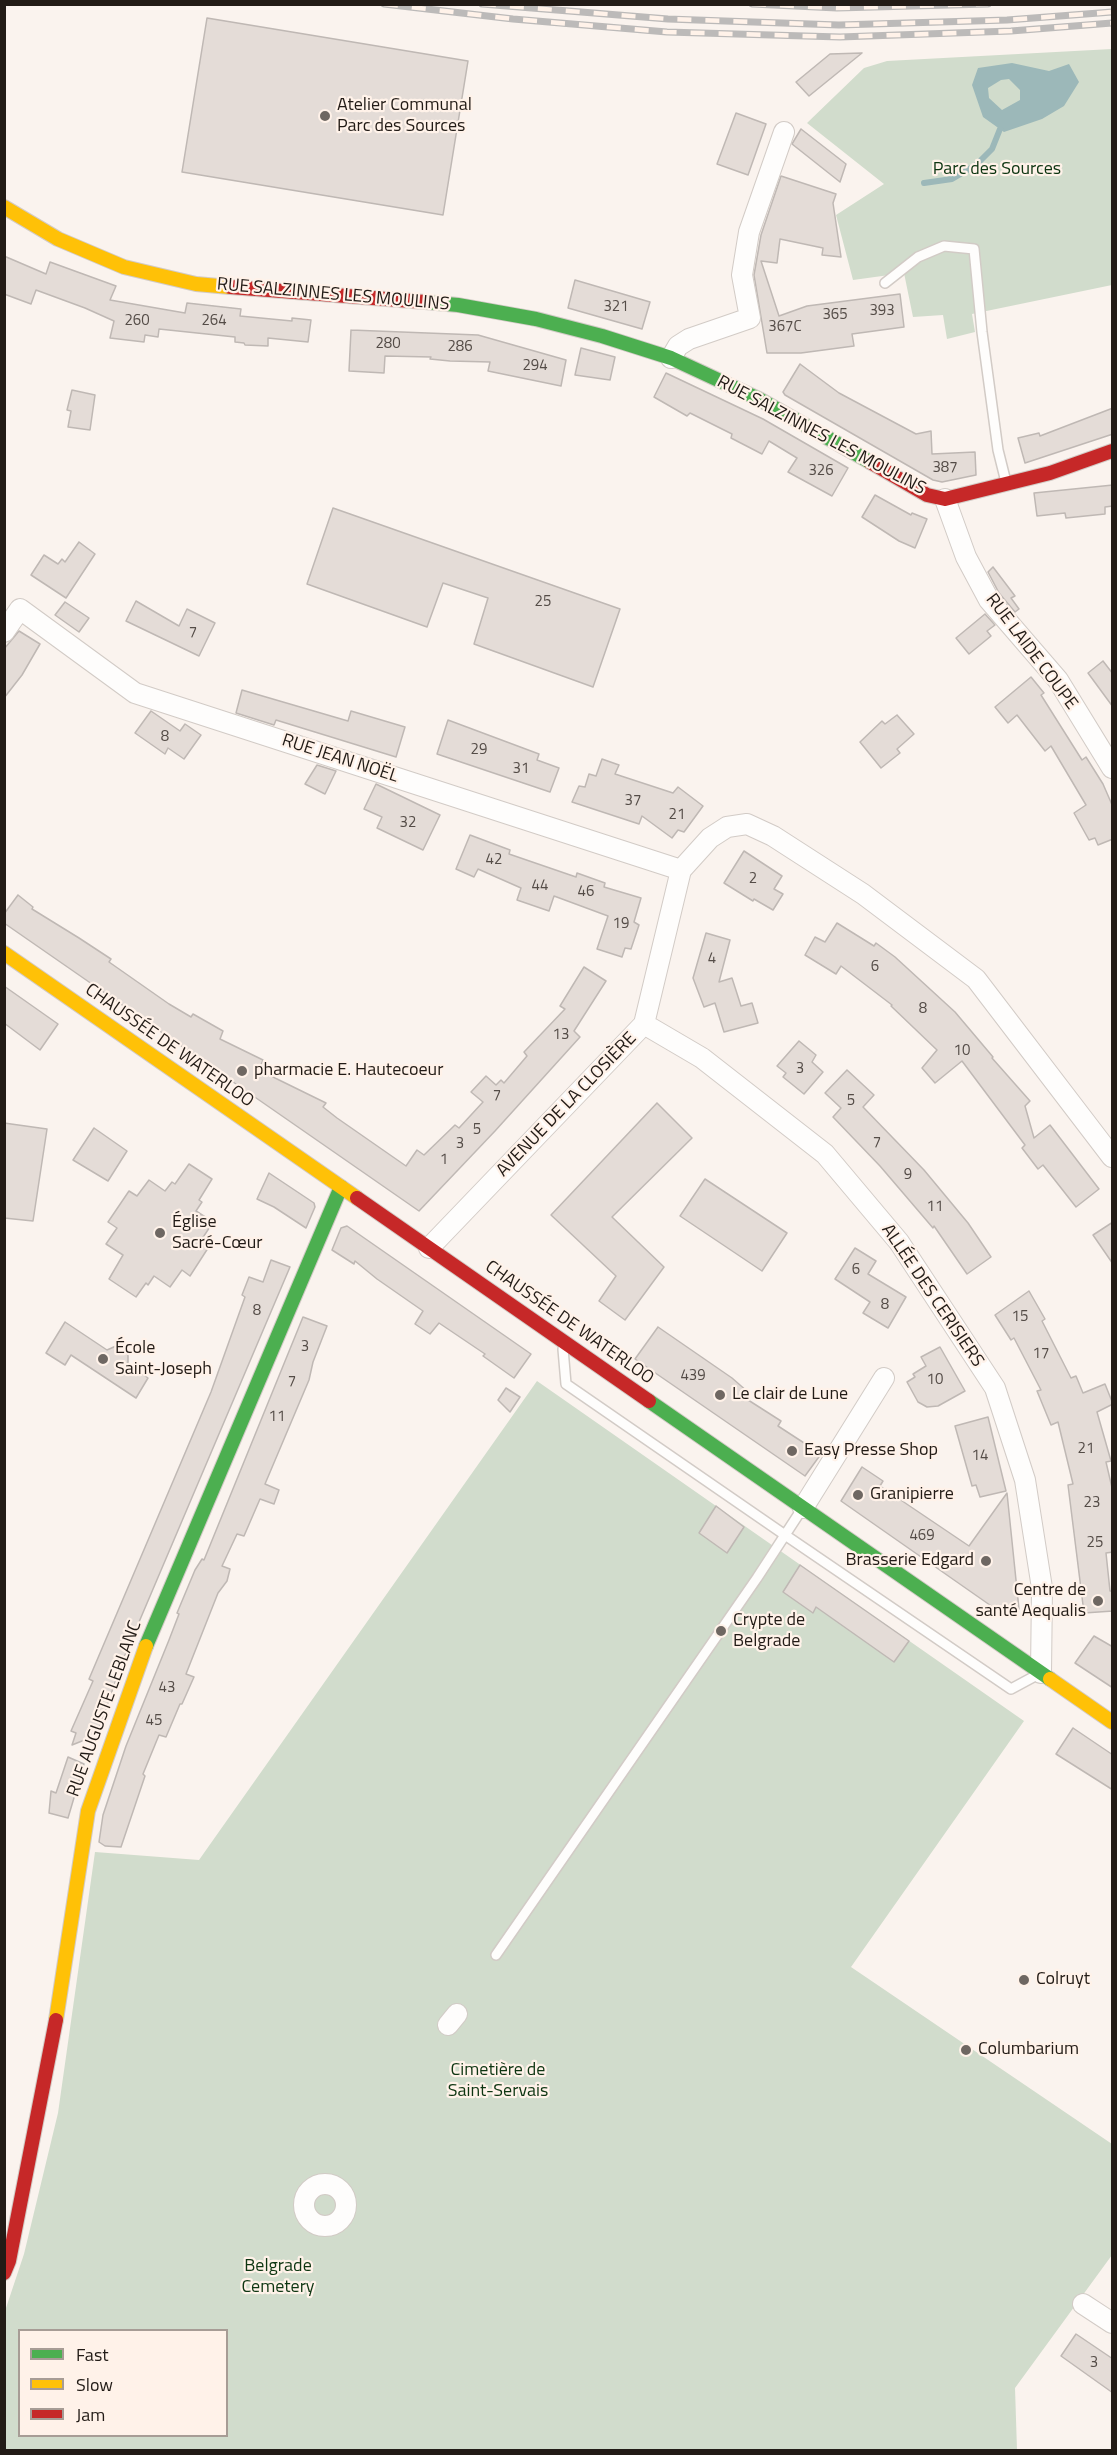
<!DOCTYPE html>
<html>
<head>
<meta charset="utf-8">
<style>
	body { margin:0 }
	#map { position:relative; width:1117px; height:2455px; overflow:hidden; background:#faf3ee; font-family:"Titillium Web",sans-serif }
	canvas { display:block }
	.frame { position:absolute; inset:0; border:6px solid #221b16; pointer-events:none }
	.legend { position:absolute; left:18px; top:2329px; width:210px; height:108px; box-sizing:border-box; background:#fff2e9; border:2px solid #a79c95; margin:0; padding:8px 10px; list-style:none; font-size:18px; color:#221b16 }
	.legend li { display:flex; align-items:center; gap:12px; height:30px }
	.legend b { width:30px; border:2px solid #a79c95 }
</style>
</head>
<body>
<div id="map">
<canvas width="1117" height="2455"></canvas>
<div class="frame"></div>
<ul class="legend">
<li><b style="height:8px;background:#4caf50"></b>Fast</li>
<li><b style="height:8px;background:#ffc107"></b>Slow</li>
<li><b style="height:8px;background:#c62828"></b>Jam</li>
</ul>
</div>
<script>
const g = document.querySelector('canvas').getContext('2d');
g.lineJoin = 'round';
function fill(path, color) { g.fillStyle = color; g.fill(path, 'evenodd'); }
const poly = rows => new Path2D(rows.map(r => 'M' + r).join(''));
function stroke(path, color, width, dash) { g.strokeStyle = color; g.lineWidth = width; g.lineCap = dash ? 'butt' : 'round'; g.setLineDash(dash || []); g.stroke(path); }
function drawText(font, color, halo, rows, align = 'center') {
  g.font = font + ' "Titillium Web",sans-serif'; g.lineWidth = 4.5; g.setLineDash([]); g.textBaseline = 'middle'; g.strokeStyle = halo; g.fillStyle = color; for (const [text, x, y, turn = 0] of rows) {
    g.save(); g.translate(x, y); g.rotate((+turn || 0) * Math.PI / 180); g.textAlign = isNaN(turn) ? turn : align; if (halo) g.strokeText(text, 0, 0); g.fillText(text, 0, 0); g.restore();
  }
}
fill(poly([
	[1112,49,1112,285,972,314,975,332,947,339,943,315,913,317,904,273,853,280,836,215,884,184,807,123,864,68,887,61],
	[537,1381,1024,1721,851,1967,1112,2144,1112,2255,1015,2388,1017,2450,5,2450,5,2311,24,2254,58,2113,95,1852,199,1860],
	[20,2330,226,2330,226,2436,20,2436]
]), '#d1dccc');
fill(poly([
	[1012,63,1049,71,1069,64,1079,82,1064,106,1042,119,1004,132,983,117,972,85,978,68],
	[1009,79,1020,90,1020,100,1002,110,989,98,988,88,1001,80]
]), '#9cb8b9');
stroke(poly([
	[924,183,952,179,976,165,992,149,1000,129]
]), '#9cb8b9', 6);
const building = poly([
	[207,18,468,61,443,215,182,172,207,18],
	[862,53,809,96,796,82,830,54,862,53],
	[736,113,766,124,748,175,717,164,736,113],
	[801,129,846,164,840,182,792,144,801,129],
	[781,176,836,194,833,203,841,257,822,255,823,248,780,239,777,263,761,261,779,316,807,306,900,294,904,327,852,334,854,346,801,353,767,353,754,275,761,235,781,176],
	[4,256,46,274,50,262,116,286,110,300,185,313,187,303,241,309,240,316,292,321,292,318,311,320,308,342,268,338,268,346,245,345,244,343,235,342,235,337,159,329,158,337,145,335,144,342,110,338,114,321,85,308,36,290,31,304,4,294,4,256],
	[575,280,650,302,642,329,568,308,575,280],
	[351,330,478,335,566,360,561,386,488,371,490,362,450,361,430,359,431,357,385,356,384,373,349,371,351,330],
	[581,348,615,357,610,380,575,375,581,348],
	[800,364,839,393,916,434,931,431,932,454,975,452,976,475,942,482,933,480,785,395,783,392,800,364],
	[666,373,763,419,848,468,832,496,788,472,797,458,769,441,762,454,731,438,732,434,690,413,687,416,654,397,666,373],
	[72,390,95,395,90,430,68,427,71,411,67,410,72,390],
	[1113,408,1113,434,1025,463,1018,438,1039,433,1040,436,1113,408],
	[1113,485,1113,506,1105,507,1105,514,1066,518,1065,513,1037,516,1034,493,1113,485],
	[875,495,911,515,912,513,927,519,915,548,899,541,862,517,875,495],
	[333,508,620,609,593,687,474,644,488,598,443,583,427,627,307,584,333,508],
	[79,542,95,554,66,598,31,575,44,555,58,564,62,559,65,562,79,542],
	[993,567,1015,596,1011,598,1019,609,1015,612,999,593,988,572,993,567],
	[136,601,179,626,187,609,215,623,199,656,126,621,136,601],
	[65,602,89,618,79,632,55,615,65,602],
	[985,614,995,625,987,631,991,636,969,654,956,638,985,614],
	[19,631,40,644,22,675,4,698,4,649,19,631],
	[1103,661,1113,674,1113,707,1088,673,1103,661],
	[1031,677,1044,693,1041,695,1082,760,1086,757,1103,784,1113,807,1113,839,1098,845,1095,838,1089,840,1074,813,1086,805,1051,746,1045,751,1017,715,1008,723,995,707,1031,677],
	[242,690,348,721,351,711,405,727,396,757,276,720,274,725,236,713,242,690],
	[151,711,180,731,185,724,201,735,184,759,168,748,165,754,135,733,151,711],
	[897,715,914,734,897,749,900,753,881,768,860,742,882,721,885,724,897,715],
	[448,720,539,754,537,760,559,768,550,792,437,754,448,720],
	[602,759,619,765,615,774,673,793,678,787,703,806,684,832,678,830,672,838,642,816,639,824,572,802,579,786,585,787,589,774,596,776,602,759],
	[317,765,336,771,325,794,305,784,317,765],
	[376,784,440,815,423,850,377,828,382,817,364,809,376,784],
	[470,835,510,850,509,854,576,877,577,873,605,883,604,887,641,898,634,922,639,925,631,949,625,948,622,957,597,949,608,916,554,896,549,911,517,900,521,888,478,869,474,877,456,869,470,835],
	[744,851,782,876,774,889,783,894,773,910,754,899,753,901,724,883,744,851],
	[18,895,33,907,32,909,79,938,111,959,109,962,169,1004,191,1017,193,1014,223,1031,220,1039,263,1060,260,1067,276,1075,273,1077,326,1103,323,1107,337,1118,406,1166,417,1150,424,1155,455,1125,459,1128,483,1102,471,1092,486,1076,496,1085,501,1080,504,1083,527,1056,524,1052,565,1009,560,1006,584,967,606,981,574,1031,580,1037,495,1131,419,1211,4,923,4,914,18,895],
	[837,923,874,946,876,943,895,957,955,1012,993,1057,992,1058,1030,1101,1025,1106,1034,1138,1050,1125,1099,1189,1076,1207,1043,1165,1038,1169,1022,1148,1025,1145,962,1061,935,1083,922,1068,937,1050,891,1006,892,1005,841,966,836,974,805,955,815,937,825,942,837,923],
	[706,933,730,940,719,982,732,978,741,1006,752,1003,758,1023,724,1032,715,1003,704,1007,693,978,706,933],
	[4,986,58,1024,40,1050,4,1023,4,986],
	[799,1041,816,1055,812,1062,823,1072,804,1094,783,1077,786,1073,777,1066,799,1041],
	[847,1070,874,1095,863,1107,924,1170,968,1223,991,1257,967,1274,934,1226,933,1228,880,1166,833,1117,841,1108,825,1093,847,1070],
	[657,1103,692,1138,612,1217,664,1267,625,1320,599,1301,616,1276,551,1215,657,1103],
	[4,1123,47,1129,33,1221,4,1218,4,1123],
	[94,1128,127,1151,108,1181,73,1160,94,1128],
	[189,1164,212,1179,199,1200,202,1202,196,1211,213,1222,202,1239,210,1245,190,1276,182,1270,170,1287,154,1276,148,1285,146,1283,136,1297,109,1279,123,1255,106,1244,117,1228,108,1222,129,1191,137,1196,149,1180,165,1191,172,1182,175,1184,189,1164],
	[269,1173,314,1203,315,1207,306,1228,274,1207,257,1199,269,1173],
	[705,1179,787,1233,762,1271,680,1216,705,1179],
	[1113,1222,1113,1264,1093,1235,1113,1222],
	[347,1226,531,1354,514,1378,483,1356,485,1354,439,1323,430,1334,415,1324,423,1311,377,1279,355,1261,354,1264,332,1250,341,1228,347,1226],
	[855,1248,876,1261,868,1274,906,1297,888,1328,863,1313,870,1302,835,1279,855,1248],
	[271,1260,290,1267,122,1662,97,1735,72,1745,76,1733,71,1731,93,1681,89,1679,211,1392,245,1297,242,1295,249,1277,263,1282,271,1260],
	[1029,1291,1045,1319,1042,1321,1071,1378,1076,1376,1083,1393,1105,1384,1113,1404,1097,1412,1111,1461,1106,1462,1113,1492,1113,1552,1106,1553,1110,1591,1113,1591,1113,1611,1084,1613,1068,1485,1073,1484,1058,1422,1051,1425,1037,1391,1041,1390,1014,1338,1011,1340,995,1315,1029,1291],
	[303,1317,327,1326,313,1362,309,1380,265,1484,279,1490,274,1504,260,1499,244,1536,237,1534,222,1566,230,1569,227,1581,218,1593,186,1674,194,1677,182,1704,180,1704,166,1737,159,1735,143,1774,145,1776,121,1847,105,1846,99,1842,103,1815,126,1746,169,1640,179,1614,177,1613,195,1570,202,1559,204,1560,303,1317],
	[65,1322,107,1350,116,1346,128,1355,128,1364,148,1378,136,1398,71,1355,65,1365,46,1353,65,1322],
	[658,1327,732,1378,748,1392,745,1398,781,1421,778,1426,821,1454,805,1476,635,1359,658,1327],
	[940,1347,965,1391,938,1406,927,1407,918,1402,907,1382,915,1377,913,1374,926,1366,921,1357,940,1347],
	[506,1388,520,1397,510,1412,498,1400,506,1388],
	[988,1417,1006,1491,980,1497,976,1485,972,1486,955,1426,988,1417],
	[862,1467,883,1481,880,1486,969,1546,1007,1493,1019,1609,1007,1617,841,1501,862,1467],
	[716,1506,744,1527,727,1553,699,1533,716,1506],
	[800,1565,909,1641,894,1662,816,1607,813,1613,783,1592,800,1565],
	[1094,1636,1113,1647,1113,1688,1075,1663,1094,1636],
	[1073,1728,1113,1755,1113,1790,1056,1754,1073,1728],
	[68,1757,84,1764,68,1818,49,1813,51,1791,56,1793,68,1757],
	[1076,2334,1113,2359,1113,2393,1061,2356,1076,2334]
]);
fill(building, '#e4dcd7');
stroke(building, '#bfb8b4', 1.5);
const lane = poly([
	[885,283,918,257,944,246,974,249,982,332,998,450,1006,482],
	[563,1349,566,1384,785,1535,1011,1689,1037,1675],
	[496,1955,757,1578,800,1512]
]);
const street = poly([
	[671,358,678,346,689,339,750,318,742,275,749,232,784,132],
	[945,499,966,557,989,600,1058,680,1112,768],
	[4,632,20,609,135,693,681,870],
	[644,1024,702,1058,825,1154,899,1242,995,1388,1025,1480,1042,1588,1041,1673],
	[429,1248,644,1024,681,870,710,838,727,827,747,824,773,836,863,894,976,979,1112,1157],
	[803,1508,884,1378],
	[448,2025,457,2014],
	'304 2205a21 21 0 1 1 42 0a21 21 0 1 1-42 0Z',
	[1083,2304,1112,2323]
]);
const fast = poly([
	[425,302,458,305,536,319,602,336,671,358,759,399,870,462],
	[649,1401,1050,1679],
	[146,1646,341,1187]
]);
const slow = poly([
	[4,207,58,239,124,267,196,284,230,287],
	[4,953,357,1198],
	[1050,1679,1112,1722],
	[56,2020,88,1811,146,1646]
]);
const jam = poly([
	[230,287,425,302],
	[870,462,927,495,945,499,1050,473,1112,451],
	[357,1198,649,1401],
	[4,2273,9,2261,56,2020]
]);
stroke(lane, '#d2cbc6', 12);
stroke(street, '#d2cbc6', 22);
stroke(fast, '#d2cbc6', 16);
stroke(slow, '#d2cbc6', 16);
stroke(jam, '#d2cbc6', 16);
stroke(lane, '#fefdfc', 9);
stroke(street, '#fefdfc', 20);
stroke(fast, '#4caf50', 14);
stroke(slow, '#ffc107', 14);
stroke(jam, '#c62828', 14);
const rail = poly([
	[384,4,513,19,667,32,840,37,1011,31,1112,23],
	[482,4,668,19,839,25,1007,20,1112,12],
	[752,4,837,8,988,4]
]);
stroke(rail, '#bcbab9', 7);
stroke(rail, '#fff2e9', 4.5, [14]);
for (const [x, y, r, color] of [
	[325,116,6,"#6e6762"],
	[242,1071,6,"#6e6762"],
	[160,1233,6,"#6e6762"],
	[103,1359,6,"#6e6762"],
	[720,1395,6,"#6e6762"],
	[792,1451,6,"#6e6762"],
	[858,1495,6,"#6e6762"],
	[986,1561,6,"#6e6762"],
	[1098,1601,6,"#6e6762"],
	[721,1631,6,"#6e6762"],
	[1024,1980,6,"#6e6762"],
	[966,2050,6,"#6e6762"]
]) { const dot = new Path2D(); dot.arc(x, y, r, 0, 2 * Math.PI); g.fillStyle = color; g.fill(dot); stroke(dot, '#fff2e9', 2); }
drawText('15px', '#544c47', null, [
	["321",616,307],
	["393",882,311],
	["365",835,315],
	["260",137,321],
	["264",214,321],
	["367C",785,327],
	["280",388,344],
	["286",460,347],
	["294",535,366],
	["387",945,468],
	["326",821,471],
	["25",543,602],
	["7",193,633],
	["8",165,737],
	["29",479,750],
	["31",521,769],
	["37",633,801],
	["21",677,815],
	["32",408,823],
	["42",494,860],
	["2",753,879],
	["44",540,886],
	["46",586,892],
	["19",621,924],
	["4",712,959],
	["6",875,967],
	["8",923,1009],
	["13",561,1035],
	["10",962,1051],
	["3",800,1069],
	["7",497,1096],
	["5",851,1101],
	["5",477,1130],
	["7",877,1143],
	["3",460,1144],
	["1",444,1160],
	["9",908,1175],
	["11",935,1207],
	["6",856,1270],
	["8",885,1305],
	["8",257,1311],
	["15",1020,1317],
	["3",305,1347],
	["17",1041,1354],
	["439",693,1376],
	["10",935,1380],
	["7",292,1382],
	["11",277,1417],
	["21",1086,1449],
	["14",980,1456],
	["23",1092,1503],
	["469",922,1536],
	["25",1095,1543],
	["43",167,1688],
	["45",154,1721],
	["3",1094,2363]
]);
drawText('18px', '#221b16', '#fff2e9', [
	["Atelier Communal",337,106],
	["Parc des Sources",337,127],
	["pharmacie E. Hautecoeur",254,1071],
	["Église",172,1223],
	["Sacré-Cœur",172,1244],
	["École",115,1349],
	["Saint-Joseph",115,1370],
	["Le clair de Lune",732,1395],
	["Easy Presse Shop",804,1451],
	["Granipierre",870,1495],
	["Brasserie Edgard",974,1561,"right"],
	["Centre de",1086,1591,"right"],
	["santé Aequalis",1086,1612,"right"],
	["Crypte de",733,1621],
	["Belgrade",733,1642],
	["Colruyt",1036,1980],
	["Columbarium",978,2050]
], 'left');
drawText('18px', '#0d3511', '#fff2e9', [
	["Parc des Sources",997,170],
	["Cimetière de",498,2071],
	["Saint-Servais",498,2092],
	["Belgrade",278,2267],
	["Cemetery",278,2288]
]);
drawText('18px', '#221b16', '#fff2e9', [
	["RUE SALZINNES LES MOULINS",333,295,5],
	["RUE SALZINNES LES MOULINS",821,436,28],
	["RUE LAIDE COUPE",1031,652,53],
	["RUE JEAN NOËL",340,759,18],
	["CHAUSSÉE DE WATERLOO",169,1046,35],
	["AVENUE DE LA CLOSIÈRE",567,1105,-46],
	["ALLÉE DES CERISIERS",932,1296,56],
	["CHAUSSÉE DE WATERLOO",569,1323,35],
	["RUE AUGUSTE LEBLANC",105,1709,-70]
]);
</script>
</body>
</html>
